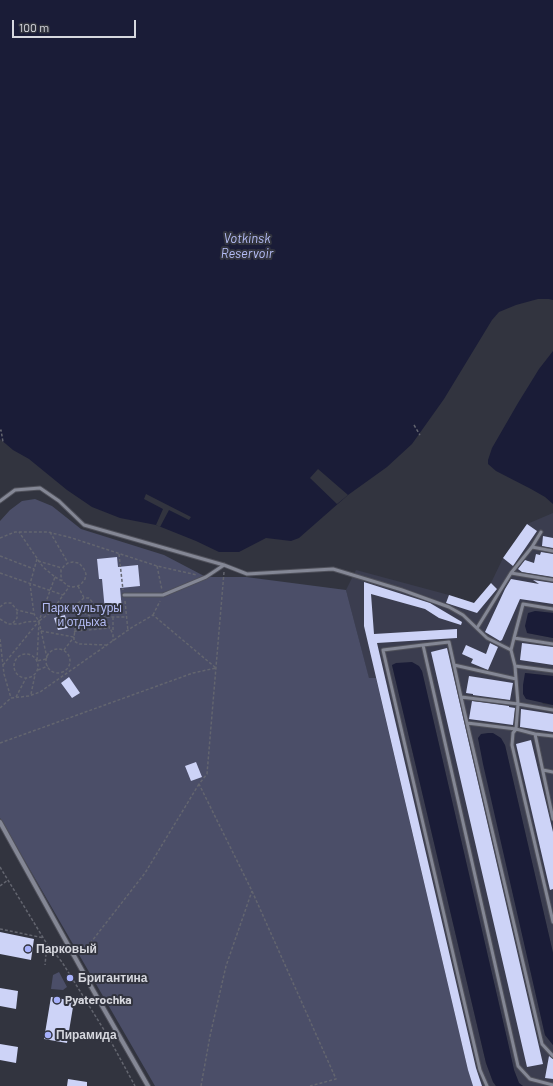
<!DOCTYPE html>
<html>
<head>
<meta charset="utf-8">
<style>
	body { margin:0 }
	#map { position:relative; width:553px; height:1086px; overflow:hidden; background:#32343f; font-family:Barlow,sans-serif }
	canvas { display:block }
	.scale { position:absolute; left:12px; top:20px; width:124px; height:18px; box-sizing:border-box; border:2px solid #d6d7de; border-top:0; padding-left:5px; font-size:12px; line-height:14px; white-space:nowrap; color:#d6d7de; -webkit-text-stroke:3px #32343f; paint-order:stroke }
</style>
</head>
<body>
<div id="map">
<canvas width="553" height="1086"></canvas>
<div class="scale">100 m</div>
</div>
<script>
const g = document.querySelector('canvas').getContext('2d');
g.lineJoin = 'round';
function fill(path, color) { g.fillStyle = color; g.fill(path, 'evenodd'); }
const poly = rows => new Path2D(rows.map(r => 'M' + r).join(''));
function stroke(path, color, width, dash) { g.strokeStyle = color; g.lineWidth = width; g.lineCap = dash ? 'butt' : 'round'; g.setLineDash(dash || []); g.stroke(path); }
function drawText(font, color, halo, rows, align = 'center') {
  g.font = font + ' Barlow,sans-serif'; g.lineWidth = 4; g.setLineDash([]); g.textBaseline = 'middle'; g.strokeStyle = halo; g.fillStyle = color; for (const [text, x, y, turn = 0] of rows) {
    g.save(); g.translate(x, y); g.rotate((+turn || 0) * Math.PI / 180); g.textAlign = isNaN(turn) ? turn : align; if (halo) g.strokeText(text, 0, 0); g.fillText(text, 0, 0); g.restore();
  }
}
fill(poly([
	[553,513,553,613,535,611,527,633,553,638,553,676,525,673,543,704,553,705,553,953,505,745,478,738,545,1035,553,1045,553,1086,523,1086,519,1083,514,1070,508,1043,422,671,392,665,486,1063,493,1082,496,1086,473,1086,468,1070,376,678,369,679,346,590,356,570,449,595,474,603,491,583,503,558,527,524]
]), '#3b3d4f');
fill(poly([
	[35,499,52,506,81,529,164,555,206,577,246,577,346,590,369,678,376,678,468,1070,473,1086,155,1086,0,818,0,521,10,510,22,501],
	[59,972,67,987,63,990,51,989,53,975]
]), '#4b4e68');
fill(poly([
	[0,0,553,0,553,300,549,299,538,299,516,305,499,312,492,320,444,399,412,444,387,467,348,495,299,538,291,541,266,538,239,552,219,552,196,541,156,525,120,518,92,507,67,490,29,459,13,450,0,439],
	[553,351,553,504,545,497,531,489,496,471,488,464,488,460,492,448,518,403,539,369],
	[535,611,553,613,553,638,527,633,525,626,528,613],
	[412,662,419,666,422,671,508,1043,514,1070,519,1083,523,1086,496,1086,493,1082,486,1063,392,665,396,663],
	[525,673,553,676,553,705,526,699,523,694,523,685],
	[488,733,493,733,501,738,505,745,553,953,553,1045,545,1035,483,764,478,738,481,734]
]), '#1a1c37');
fill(poly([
	[318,469,348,495,337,504,310,478],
	[146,494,191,517,189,520,169,510,160,527,156,525,163,509,144,499]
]), '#32343f');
fill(poly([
	[527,524,537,531,513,566,503,558],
	[543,536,553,538,553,548,542,546],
	[541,552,553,554,553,577,522,572,518,569,525,560,534,563,536,554,540,555],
	[117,557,118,567,138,565,140,586,120,588,122,610,105,611,102,579,99,579,97,559],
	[511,579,539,584,533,580,553,583,553,604,520,599,502,640,500,641,485,632,505,589],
	[364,582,430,603,462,622,461,625,439,618,425,609,371,594,374,634,457,629,457,638,377,643,476,1068,482,1086,473,1086,468,1070,364,626],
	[491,583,497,589,477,613,446,603,449,595,474,603],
	[65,615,68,628,58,630,54,618],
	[490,643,498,647,488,670,471,663,473,659,462,654,466,645,486,654],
	[522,643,553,647,553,665,520,660],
	[447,648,543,1064,527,1067,431,652],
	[469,676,513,683,510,700,473,695,473,694,466,693],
	[69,677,80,693,72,698,61,683],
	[472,701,509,706,509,707,515,708,513,725,469,719],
	[521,709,553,714,553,732,520,727],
	[531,740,553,832,553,889,550,890,516,744],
	[196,762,202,777,191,781,185,766],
	[0,932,34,939,31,960,0,954],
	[0,988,18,991,16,1009,0,1006],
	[51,997,74,1001,67,1043,44,1039],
	[0,1044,18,1047,16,1063,0,1060],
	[549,1056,553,1059,553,1079,545,1078],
	[68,1079,87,1082,87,1086,67,1086]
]), '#cdd3f7');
const lane = poly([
	[0,501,15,490,40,488,59,501,84,525,224,565,247,574,333,569,402,590,449,607,463,615,487,638,511,650,515,666,518,704,516,729,513,733,512,745,553,922],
	[532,547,553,551],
	[511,573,553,580],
	[124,595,163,595,206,577,224,565],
	[553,609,523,604,514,638,553,644],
	[477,628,511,573,532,547,541,532],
	[423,645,383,650,460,984,480,1070,487,1086],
	[511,650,514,638],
	[454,665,516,679],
	[515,666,553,671],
	[461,697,449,642,423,645,518,1066,530,1079,553,1085],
	[467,723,542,1044,553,1056],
	[535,734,516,729,467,723,461,697,518,704,553,710],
	[553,736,535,734,553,819],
	[543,770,553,772]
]);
const street = poly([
	[0,822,93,990,148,1086]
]);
stroke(lane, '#4f505a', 5);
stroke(street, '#4f505a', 6);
stroke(poly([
	[414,425,420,435],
	[0,431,1,430,3,442],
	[50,532,68,563],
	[0,538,15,532,48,532,72,538,157,566,197,575],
	[119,554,123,590],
	[0,556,34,569],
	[37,559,30,584,34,614,39,621,47,658],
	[38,561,62,568],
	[157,566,162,590],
	[224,572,207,774,199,784,252,891,336,1079,310,1086],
	[0,573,63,595],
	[55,577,62,581,68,586,73,587,78,586,82,583,85,579,86,574,84,569,79,563,73,562,68,563,64,566,61,570,61,576,62,581],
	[78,586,84,598],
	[125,601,128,631],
	[94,605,104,617,113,634,113,641],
	[0,607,5,603,11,603,17,610,34,614],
	[87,613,93,610,93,603,89,598,84,598,78,603,78,606,80,611,98,620],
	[153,615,160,601],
	[113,617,113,632],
	[0,619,8,624,19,624,26,622,39,621],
	[13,623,17,618,17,610],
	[41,631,74,637,78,608],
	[81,631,90,622,104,617,126,617],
	[74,632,76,631,110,628],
	[74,637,74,641,79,644,107,645],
	[0,639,4,674,11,698],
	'46 661a12 12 0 1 1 24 0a12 12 0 1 1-24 0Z',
	[64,650,74,637],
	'14 666a12 12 0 1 1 24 0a12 12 0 1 1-24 0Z',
	[46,659,37,661,39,621,51,612,69,587],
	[3,665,39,621,55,577,43,567,19,532],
	[38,670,48,666],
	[31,694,35,675],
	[16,697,26,678],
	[0,708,11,698,29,696,40,692,131,628,153,615,216,668],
	[0,743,193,673,216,668],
	[0,867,47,944,45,965],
	[0,886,8,880],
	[0,929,44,938],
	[47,944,62,962,109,1038,135,1086],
	[81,955,145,873,199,784],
	[201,1086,210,1036,226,966,252,891]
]), '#63656f', 1.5, [3, 2]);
stroke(lane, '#848795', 3);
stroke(street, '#848795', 4);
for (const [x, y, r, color] of [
	[28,949,4,"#a7b1fc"],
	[70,978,4,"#a7b1fc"],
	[57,1000,4,"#a7b1fc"],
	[48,1035,4,"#a7b1fc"]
]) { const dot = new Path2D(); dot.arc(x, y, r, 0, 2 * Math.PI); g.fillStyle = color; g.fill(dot); stroke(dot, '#32343f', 1.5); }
drawText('12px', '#b3bbf4', '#32343f', [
	["Парк культуры",82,608],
	["и отдыха",82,622]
]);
drawText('bold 12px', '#d6d7de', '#32343f', [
	["Парковый",36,949],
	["Бригантина",78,978],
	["Pyaterochka",65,1000],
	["Пирамида",56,1035]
], 'left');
drawText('italic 13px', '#b5bdf6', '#32343f', [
	["Votkinsk",247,239],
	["Reservoir",247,254]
]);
</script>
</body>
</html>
